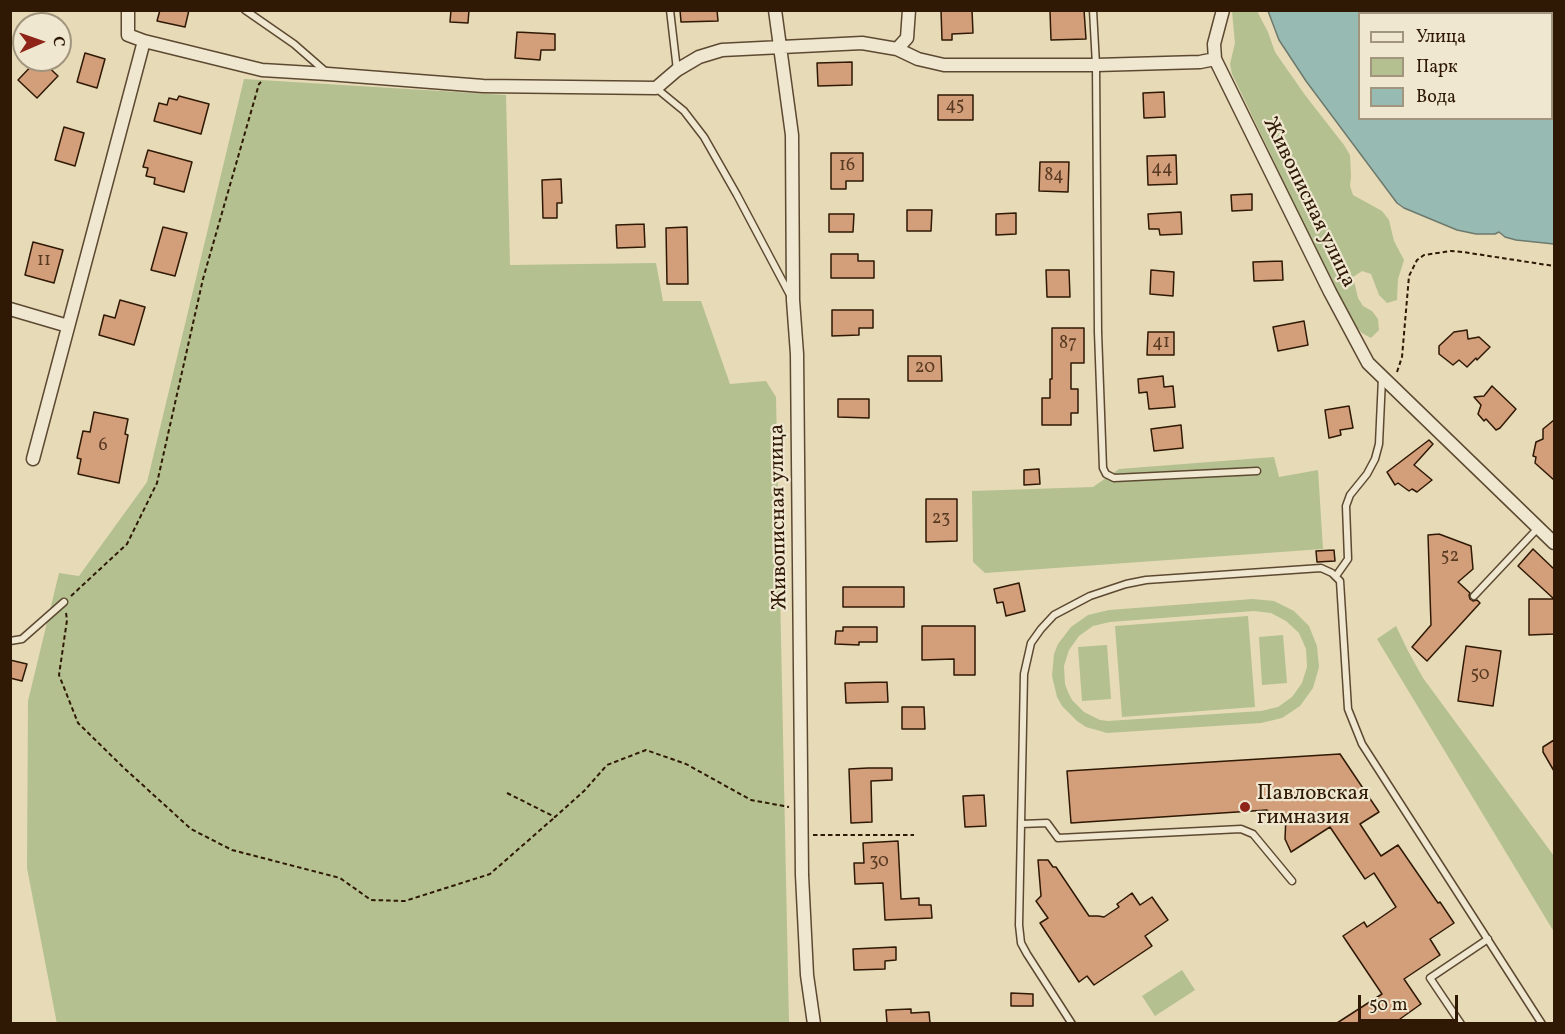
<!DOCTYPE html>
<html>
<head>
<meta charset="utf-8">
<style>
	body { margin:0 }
	#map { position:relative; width:1565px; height:1034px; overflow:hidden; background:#e7dab7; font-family:Vollkorn,serif }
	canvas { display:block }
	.frame { position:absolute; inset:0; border:12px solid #2f1904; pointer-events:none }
	.legend { position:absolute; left:1358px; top:12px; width:195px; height:108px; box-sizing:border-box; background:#efe7d0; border:2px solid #a2957e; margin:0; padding:8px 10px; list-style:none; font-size:18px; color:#2f1904 }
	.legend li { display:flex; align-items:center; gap:12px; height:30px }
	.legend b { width:30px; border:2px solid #a2957e }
	.north { position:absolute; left:12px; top:12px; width:60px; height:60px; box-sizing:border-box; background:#efe7d0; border:2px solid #a2957e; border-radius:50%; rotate:88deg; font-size:16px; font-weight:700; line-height:24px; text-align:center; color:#2f1904 }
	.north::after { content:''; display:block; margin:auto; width:21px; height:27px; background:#8f2418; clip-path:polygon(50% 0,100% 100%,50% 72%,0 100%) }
	.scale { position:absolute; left:1358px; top:995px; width:100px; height:27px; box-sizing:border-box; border:3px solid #2f1904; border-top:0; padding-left:8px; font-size:18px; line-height:21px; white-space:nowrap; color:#2f1904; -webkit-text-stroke:4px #efe7d0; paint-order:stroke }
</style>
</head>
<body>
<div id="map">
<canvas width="1565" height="1034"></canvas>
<div class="frame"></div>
<ul class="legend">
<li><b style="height:8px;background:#efe7d0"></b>Улица</li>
<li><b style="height:16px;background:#b4c08f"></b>Парк</li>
<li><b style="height:16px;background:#97bab3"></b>Вода</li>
</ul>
<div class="north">С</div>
<div class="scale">50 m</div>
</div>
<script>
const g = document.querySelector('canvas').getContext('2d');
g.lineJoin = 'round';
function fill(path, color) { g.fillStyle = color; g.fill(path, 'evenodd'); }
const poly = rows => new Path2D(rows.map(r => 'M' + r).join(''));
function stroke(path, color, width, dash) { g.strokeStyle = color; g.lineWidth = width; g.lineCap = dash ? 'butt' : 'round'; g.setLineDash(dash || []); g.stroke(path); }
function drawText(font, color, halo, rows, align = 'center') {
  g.font = font + ' Vollkorn,serif'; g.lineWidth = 4.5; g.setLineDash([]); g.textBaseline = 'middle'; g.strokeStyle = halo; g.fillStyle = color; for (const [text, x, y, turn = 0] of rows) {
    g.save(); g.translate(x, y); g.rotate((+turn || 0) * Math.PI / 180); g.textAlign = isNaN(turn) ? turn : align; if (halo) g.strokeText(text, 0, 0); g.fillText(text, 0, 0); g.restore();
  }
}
fill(poly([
	[1232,11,1257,11,1268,32,1275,52,1305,95,1344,145,1350,155,1351,176,1350,186,1353,195,1382,211,1389,220,1394,241,1404,260,1398,279,1397,300,1387,303,1379,295,1371,274,1362,271,1353,277,1358,298,1363,306,1372,311,1378,319,1379,330,1371,338,1362,333,1354,324,1343,305,1232,74,1230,64,1235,43],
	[244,79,506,95,510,265,656,263,663,301,701,301,730,384,766,381,776,397,789,1023,57,1024,27,868,28,701,59,573,79,576,147,482],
	[1274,457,1279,477,1318,470,1323,549,985,573,973,562,972,491,1093,487,1119,469],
	[1253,599,1274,601,1294,611,1309,626,1317,646,1319,667,1313,688,1300,706,1282,718,1261,723,1107,733,1086,727,1077,721,1062,706,1057,697,1052,676,1054,654,1058,644,1071,627,1088,615,1109,610],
	[1254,611,1271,613,1286,621,1299,633,1306,649,1307,667,1302,683,1292,697,1278,707,1261,711,1108,721,1100,720,1084,712,1072,700,1068,692,1065,684,1064,666,1069,650,1079,636,1093,626,1110,622],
	[1248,616,1255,707,1122,717,1115,626],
	[1396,626,1408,651,1423,678,1554,856,1554,932,1377,639],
	[1283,635,1287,683,1262,685,1259,637],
	[1107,645,1111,699,1082,701,1078,647],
	[1182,970,1195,990,1155,1016,1142,996]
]), '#b4c08f');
const water = poly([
	[1268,11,1554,11,1554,244,1516,240,1505,237,1499,232,1495,234,1476,234,1457,230,1404,208,1397,203,1306,81,1279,40,1268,11],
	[1360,14,1552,14,1552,118,1360,118,1360,14]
]);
fill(water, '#97bab3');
stroke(water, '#6d7a6d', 1.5);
const building = poly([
	[160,10,189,10,185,27,157,21,160,10],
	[451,10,469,10,468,23,450,22,451,10],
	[680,10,717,10,718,21,681,22,680,10],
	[941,10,972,10,973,33,952,34,952,40,942,40,941,10],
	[1061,10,1084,10,1086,39,1051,40,1050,11,1061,10],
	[517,32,555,34,555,50,541,50,540,60,515,58,517,32],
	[85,53,105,59,97,88,77,82,85,53],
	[37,60,41,60,58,76,37,98,18,80,37,60],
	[852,62,852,85,818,86,817,63,852,62],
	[1164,92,1165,117,1144,118,1143,93,1164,92],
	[938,95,973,95,973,120,938,120,938,95],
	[179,96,209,104,201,134,154,121,159,103,167,105,169,98,177,100,179,96],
	[64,127,84,133,75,166,55,160,64,127],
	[148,150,192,162,184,192,154,184,155,178,146,176,148,168,143,167,148,150],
	[831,153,863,153,863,181,846,181,846,189,831,189,831,153],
	[1176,155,1177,184,1148,185,1147,156,1176,155],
	[1040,162,1069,162,1068,192,1039,191,1040,162],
	[561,179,562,203,557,203,557,218,543,218,542,180,561,179],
	[1252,194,1252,210,1232,211,1231,195,1252,194],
	[907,210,932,210,931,231,907,231,907,210],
	[1181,212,1182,234,1160,235,1159,229,1149,229,1148,214,1181,212],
	[1016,213,1016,234,996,235,996,214,1016,213],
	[829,214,854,214,853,232,829,232,829,214],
	[644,224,645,247,617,248,616,225,644,224],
	[163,227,187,233,175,276,151,270,163,227],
	[687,227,688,284,667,284,666,228,687,227],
	[33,242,63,250,54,283,25,275,33,242],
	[831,254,858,254,858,261,874,261,874,278,831,278,831,254],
	[1282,261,1283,280,1254,281,1253,262,1282,261],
	[1046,270,1069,270,1070,297,1047,297,1046,270],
	[1151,270,1174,272,1173,296,1150,294,1151,270],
	[120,300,145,307,134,345,99,335,104,315,115,318,120,300],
	[832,310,873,310,873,328,859,328,859,335,832,336,832,310],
	[1304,321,1308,345,1278,351,1273,327,1304,321],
	[1052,328,1084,328,1084,363,1071,363,1071,389,1078,389,1078,413,1071,413,1071,425,1042,425,1042,398,1050,398,1050,379,1052,379,1052,328],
	[1467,330,1468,339,1479,337,1490,347,1477,360,1476,358,1467,367,1459,360,1453,365,1439,354,1439,346,1454,332,1467,330],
	[1148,332,1174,332,1174,355,1147,355,1148,332],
	[908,356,941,356,942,381,908,381,908,356],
	[1163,376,1164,387,1173,386,1175,407,1149,409,1147,392,1139,393,1138,379,1163,376],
	[1492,386,1516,409,1500,428,1496,430,1486,419,1484,421,1478,414,1481,405,1474,397,1484,396,1492,386],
	[838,399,869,399,869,418,838,417,838,399],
	[1349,406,1353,428,1340,430,1341,435,1329,438,1325,410,1349,406],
	[94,412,128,419,125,434,128,435,119,483,78,474,81,459,77,458,83,431,90,432,94,412],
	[1554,420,1554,480,1535,463,1536,457,1533,456,1536,442,1543,439,1543,429,1554,420],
	[1181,425,1183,448,1154,451,1151,429,1181,425],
	[1429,440,1433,444,1414,465,1432,480,1417,492,1412,489,1409,491,1398,483,1395,485,1387,472,1429,440],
	[1039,469,1040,484,1024,485,1024,470,1039,469],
	[926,499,957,499,957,541,926,542,926,499],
	[1439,534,1471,546,1473,569,1458,582,1470,593,1469,595,1470,599,1473,601,1477,600,1480,603,1427,661,1412,647,1431,625,1428,535,1439,534],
	[1533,549,1554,569,1554,634,1529,635,1529,599,1554,599,1518,566,1533,549],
	[1334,550,1335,561,1317,562,1316,551,1334,550],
	[1019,583,1025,611,1006,616,1003,602,997,603,994,589,1019,583],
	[843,587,904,587,904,607,843,607,843,587],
	[922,626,975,626,975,675,954,675,954,659,922,660,922,626],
	[843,627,877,627,877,642,859,642,859,645,835,644,836,631,843,631,843,627],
	[1466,646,1501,651,1493,706,1458,701,1466,646],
	[10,660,27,664,22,681,10,678,10,660],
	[887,682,888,702,846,703,845,683,887,682],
	[902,707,924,707,925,729,902,729,902,707],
	[1554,740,1554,771,1543,752,1543,747,1554,740],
	[1340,754,1379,812,1360,824,1381,856,1398,845,1438,903,1440,902,1454,923,1430,939,1440,955,1404,979,1421,1004,1400,1019,1403,1023,1337,1023,1382,994,1343,936,1364,922,1367,927,1396,907,1374,873,1365,879,1330,827,1291,852,1285,839,1286,816,1273,817,1267,810,1071,823,1067,771,1340,754],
	[868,768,892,768,892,780,871,781,872,822,851,823,849,769,868,768],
	[984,795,986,826,965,827,963,796,984,795],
	[898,841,901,899,919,898,919,905,931,905,932,918,885,920,883,883,855,884,854,863,864,863,863,843,898,841],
	[1038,860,1048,860,1053,867,1056,867,1089,916,1098,916,1104,917,1119,907,1117,904,1132,893,1140,905,1152,897,1168,920,1145,936,1152,946,1094,985,1087,976,1079,982,1040,923,1048,918,1036,901,1041,896,1038,860],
	[896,947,896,960,885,961,885,969,854,970,853,949,896,947],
	[1011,993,1033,994,1033,1006,1011,1006,1011,993],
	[911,1009,911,1013,929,1012,930,1023,887,1023,886,1010,911,1009]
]);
fill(building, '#d39e7a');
stroke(building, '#2f1904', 1.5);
const lane = poly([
	[245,10,294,44,325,71],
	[670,10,677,70],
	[1093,10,1096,65,1098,332,1103,468,1106,474,1114,478,1257,471],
	[656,88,684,111,704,137,737,195,790,295],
	[1336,576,1348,559,1346,506,1350,495,1367,474,1375,459,1379,444,1382,378],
	[1474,596,1538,528],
	[10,641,22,639,64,602],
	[1021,824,1047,823,1058,838,1241,829,1253,834,1292,881],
	[1072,1024,1027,954,1021,943,1019,925,1024,674,1031,643,1041,629,1054,615,1090,596,1126,584,1146,580,1321,568,1332,573,1340,581,1348,709,1362,744,1542,1024],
	[1461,1024,1430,978,1488,939]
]);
const street = poly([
	[128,10,128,35,144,41,262,70,328,74,483,86,656,88,677,70,699,57,722,50,862,43,897,49,918,59,944,65,1096,65,1200,62,1215,59],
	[775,10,792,135,793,300,797,354,802,875,807,975,814,1024],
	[1223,10,1214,44,1215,59,1330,292,1368,363,1554,543],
	[897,49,907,38,909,10],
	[10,309,68,326],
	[33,459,144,41]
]);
stroke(lane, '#5d4931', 9);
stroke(street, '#5d4931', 15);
stroke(poly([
	[1397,372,1402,357,1409,276,1417,260,1424,255,1451,251,1463,252,1554,266],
	[71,596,127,544,157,483,203,279,259,84,261,82],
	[66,613,67,620,59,675,78,723,124,768,191,829,232,850,340,878,371,900,405,901,490,874,555,817],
	[507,793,555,817,584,791,607,765,646,750,686,764,751,800,789,807],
	[813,835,914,835]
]), '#2f1904', 2, [4.5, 3]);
stroke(lane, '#efe7d0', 6);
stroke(street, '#efe7d0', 12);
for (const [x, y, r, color] of [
	[1245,807,6,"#8f2418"]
]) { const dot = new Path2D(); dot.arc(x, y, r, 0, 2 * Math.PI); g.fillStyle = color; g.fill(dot); stroke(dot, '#efe7d0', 2); }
drawText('18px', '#583a22', null, [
	["45",955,107],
	["16",847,167],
	["44",1162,170],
	["84",1054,177],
	["11",44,262],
	["41",1161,344],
	["87",1068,345],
	["20",925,369],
	["6",103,447],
	["23",941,520],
	["52",1450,558],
	["50",1480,676],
	["30",879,863]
]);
drawText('21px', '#2f1904', '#efe7d0', [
	["Живописная улица",1308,203,64],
	["Живописная улица",780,517,-91]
]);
drawText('21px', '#2f1904', '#efe7d0', [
	["Павловская",1257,795],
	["гимназия",1257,819]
], 'left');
</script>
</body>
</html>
